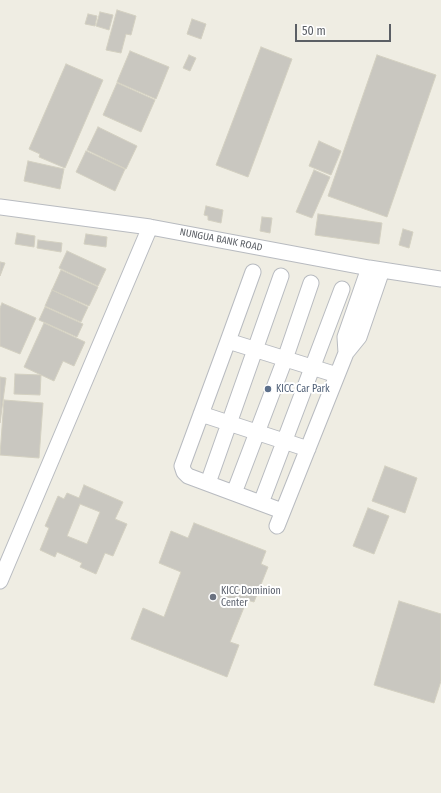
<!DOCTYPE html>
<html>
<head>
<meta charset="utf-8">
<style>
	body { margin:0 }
	#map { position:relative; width:441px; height:793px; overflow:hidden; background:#efede3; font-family:"Fira Sans Condensed",sans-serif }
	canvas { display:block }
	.scale { position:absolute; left:295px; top:24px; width:96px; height:18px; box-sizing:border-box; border:2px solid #5b5f65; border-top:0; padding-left:5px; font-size:12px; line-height:14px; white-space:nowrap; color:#5b5f65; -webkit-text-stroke:3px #fff; paint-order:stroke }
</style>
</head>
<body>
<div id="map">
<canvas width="441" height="793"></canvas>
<div class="scale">50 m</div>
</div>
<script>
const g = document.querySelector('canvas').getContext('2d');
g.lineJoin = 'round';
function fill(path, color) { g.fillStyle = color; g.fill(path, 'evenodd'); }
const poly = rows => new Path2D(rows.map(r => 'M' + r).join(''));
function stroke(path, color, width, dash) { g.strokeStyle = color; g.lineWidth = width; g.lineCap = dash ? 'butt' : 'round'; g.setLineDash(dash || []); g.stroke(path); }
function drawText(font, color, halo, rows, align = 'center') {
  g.font = font + ' "Fira Sans Condensed",sans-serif'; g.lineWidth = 4; g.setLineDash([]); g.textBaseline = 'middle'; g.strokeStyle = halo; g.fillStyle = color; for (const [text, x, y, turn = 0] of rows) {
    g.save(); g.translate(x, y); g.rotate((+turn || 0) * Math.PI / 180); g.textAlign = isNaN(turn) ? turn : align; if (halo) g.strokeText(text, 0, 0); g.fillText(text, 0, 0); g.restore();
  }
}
const building = poly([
	[117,10,136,16,131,35,126,34,121,53,106,50,117,10],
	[100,12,113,15,109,30,96,26,100,12],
	[88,14,97,16,95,26,85,24,88,14],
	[192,19,206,24,201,39,187,34,192,19],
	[261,47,292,59,248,177,216,165,261,47],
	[130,51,169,67,156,99,117,82,130,51],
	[189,55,196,58,190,71,183,68,189,55],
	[377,55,436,75,387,217,328,196,377,55],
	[66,64,103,80,65,168,39,157,40,154,29,149,66,64],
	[117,83,155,100,141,132,103,115,117,83],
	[98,127,137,146,126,169,87,150,98,127],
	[319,141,341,151,331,175,309,166,319,141],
	[86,151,125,169,115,191,76,172,86,151],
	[28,161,64,169,60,189,24,181,28,161],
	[314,170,330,177,312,218,296,212,314,170],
	[206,206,223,210,221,223,208,220,208,216,204,215,206,206],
	[318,214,382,223,379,244,315,235,318,214],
	[262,217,272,218,270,233,260,231,262,217],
	[403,229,413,232,409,248,399,245,403,229],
	[17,233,35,236,34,247,15,244,17,233],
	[86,234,107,237,106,247,84,244,86,234],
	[38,240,62,243,61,252,37,248,38,240],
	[67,251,106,269,98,286,59,268,67,251],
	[0,262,5,263,0,276,0,262],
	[61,270,98,287,89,306,52,290,61,270],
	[52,290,88,307,81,322,45,306,52,290],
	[2,303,36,318,20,354,0,346,0,308,2,303],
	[45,307,83,324,77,337,39,320,45,307],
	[44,323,85,342,74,366,63,361,54,381,24,367,44,323],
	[15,374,41,375,40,395,14,394,15,374],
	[0,377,6,378,0,423,0,377],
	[4,400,43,403,39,458,0,455,4,400],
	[385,466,417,478,405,513,372,501,385,466],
	[84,485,123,502,115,519,127,524,113,556,105,553,96,574,80,567,82,563,57,552,55,557,40,550,49,528,45,526,58,496,64,499,67,493,79,498,84,485],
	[80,504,100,512,87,544,67,536,80,504],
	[368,508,389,516,374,554,353,546,368,508],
	[194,523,266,551,261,564,268,567,254,602,247,600,230,642,239,645,227,677,131,639,143,608,164,617,181,572,159,563,171,531,188,538,194,523],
	[399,601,441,614,441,681,434,703,374,685,399,601]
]);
fill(building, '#c9c7c0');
stroke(building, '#d3d0c1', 1);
const minor = poly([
	[0,207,150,227,369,268,441,279],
	[253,272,228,341,337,375],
	[228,341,182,466,184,472,188,476,282,511],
	[346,353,345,337,369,268],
	[201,414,308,449],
	[208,483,281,276],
	[234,493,285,359,311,283],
	[261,503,342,289],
	[277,526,346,353,359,337,382,270],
	[0,581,150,227]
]);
stroke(minor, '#b8bbc0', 17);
stroke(minor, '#fff', 15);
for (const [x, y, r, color] of [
	[268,389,4,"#5c6f8a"],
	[213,597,4,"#6b7280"]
]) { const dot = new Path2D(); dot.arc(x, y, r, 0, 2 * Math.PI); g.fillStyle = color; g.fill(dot); stroke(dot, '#fff', 1.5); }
drawText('10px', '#5b5f65', '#fff', [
	["NUNGUA BANK ROAD",221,240,11]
]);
drawText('10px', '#4e5e75', '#fff', [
	["KICC Car Park",276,389]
], 'left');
drawText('10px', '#5b616d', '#fff', [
	["KICC Dominion",221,591],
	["Center",221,603]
], 'left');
</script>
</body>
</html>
